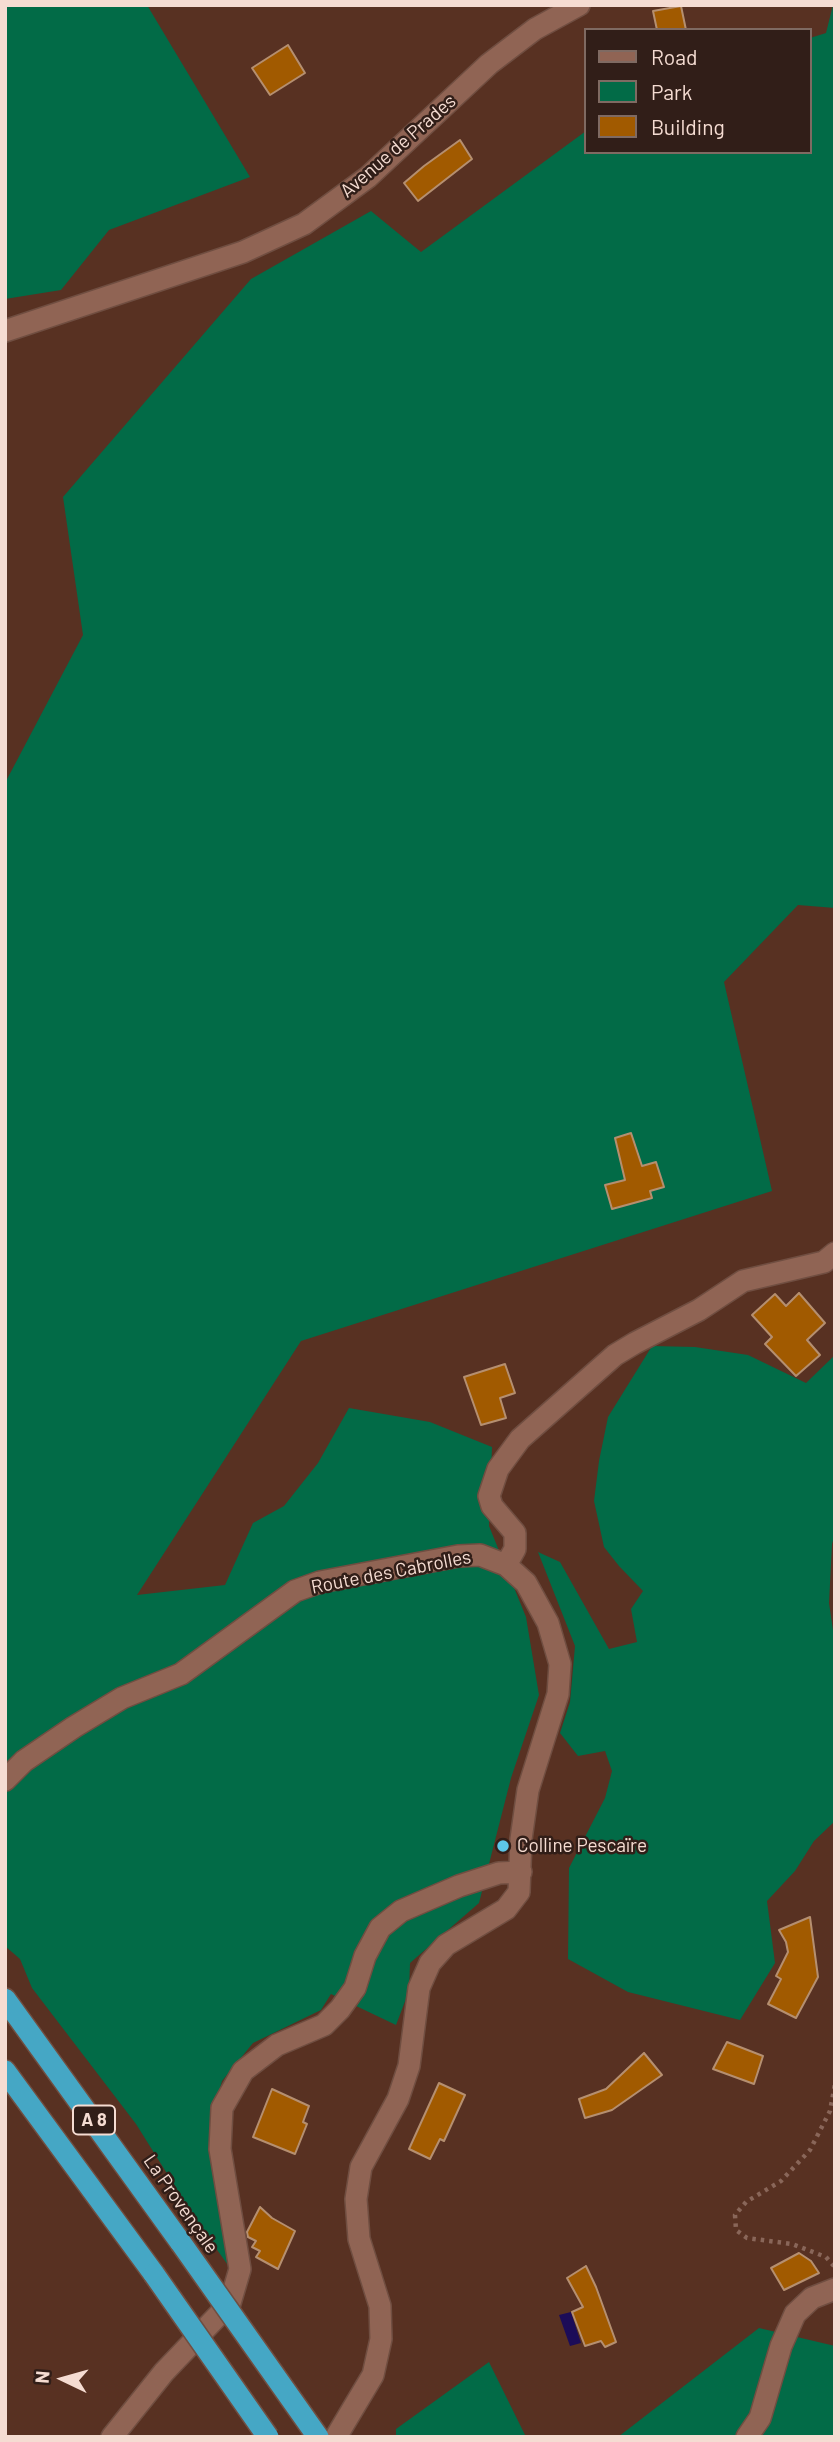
<!DOCTYPE html>
<html>
<head>
<meta charset="utf-8">
<style>
	body { margin:0 }
	#map { position:relative; width:840px; height:2442px; overflow:hidden; background:#583122; font-family:Barlow,sans-serif }
	canvas { display:block }
	.frame { position:absolute; inset:0; border:7px solid #f5dcd2; pointer-events:none }
	.legend { position:absolute; left:584px; top:28px; width:228px; height:126px; box-sizing:border-box; background:#311e18; border:2px solid #7f6a62; margin:0; padding:9px 12px; list-style:none; font-size:21px; color:#f5dcd2 }
	.legend li { display:flex; align-items:center; gap:14px; height:35px }
	.legend b { width:35px; border:2px solid #7f6a62 }
	.north { position:absolute; left:28px; top:2344px; width:70px; height:70px; -webkit-text-stroke:5px #311e18; paint-order:stroke; rotate:275deg; font-size:19px; font-weight:700; line-height:28px; text-align:center; color:#f5dcd2 }
	.north::after { content:''; display:block; margin:auto; width:24px; height:32px; background:#f5dcd2; clip-path:polygon(50% 0,100% 100%,50% 72%,0 100%) }
</style>
</head>
<body>
<div id="map">
<canvas width="840" height="2442"></canvas>
<div class="frame"></div>
<ul class="legend">
<li><b style="height:9px;background:#906454"></b>Road</li>
<li><b style="height:19px;background:#026b47"></b>Park</li>
<li><b style="height:19px;background:#a15a00"></b>Building</li>
</ul>
<div class="north">N</div>
</div>
<script>
const g = document.querySelector('canvas').getContext('2d');
g.lineJoin = 'round';
function fill(path, color) { g.fillStyle = color; g.fill(path, 'evenodd'); }
const poly = rows => new Path2D(rows.map(r => 'M' + r).join(''));
function stroke(path, color, width, dash) { g.strokeStyle = color; g.lineWidth = width; g.lineCap = dash ? 'butt' : 'round'; g.setLineDash(dash || []); g.stroke(path); }
function drawText(font, color, halo, rows, align = 'center') {
  g.font = font + ' Barlow,sans-serif'; g.lineWidth = 5; g.setLineDash([]); g.textBaseline = 'middle'; g.strokeStyle = halo; g.fillStyle = color; for (const [text, x, y, turn = 0] of rows) {
    g.save(); g.translate(x, y); g.rotate((+turn || 0) * Math.PI / 180); g.textAlign = isNaN(turn) ? turn : align; if (halo) g.strokeText(text, 0, 0); g.fillText(text, 0, 0); g.restore();
  }
}
fill(poly([
	[5,5,147,5,250,177,109,230,61,290,5,299],
	[833,5,835,5,835,908,798,905,724,982,772,1191,301,1341,137,1595,225,1585,253,1523,284,1506,318,1463,349,1408,430,1422,492,1447,489,1526,526,1617,539,1695,511,1778,479,1903,410,1963,409,1991,396,2025,331,1994,321,2010,253,2043,222,2081,213,2113,230,2268,198,2223,136,2124,32,1988,20,1959,5,1946,5,783,83,635,63,497,251,279,371,211,421,252,586,131,586,152,810,152,810,38,826,33],
	[652,1346,695,1347,748,1355,806,1383,835,1355,835,1534,832,1544,829,1603,835,1644,835,1821,814,1841,795,1871,767,1901,775,1963,740,2020,628,1992,568,1959,569,1868,605,1798,612,1771,605,1751,578,1756,560,1733,570,1702,575,1646,538,1552,560,1562,609,1649,637,1642,631,1609,643,1591,619,1566,604,1547,594,1501,599,1461,608,1417],
	[759,2328,835,2346,835,2437,618,2437],
	[489,2362,526,2437,396,2437,396,2429]
]), '#026b47');
fill(poly([
	[571,2312,581,2343,570,2346,559,2315]
]), '#1c0c58');
const building = poly([
	[681,6,686,30,657,30,653,11,681,6],
	[288,45,305,73,270,95,252,68,288,45],
	[460,140,472,159,418,201,404,183,424,166,460,140],
	[631,1133,642,1166,656,1162,664,1187,650,1191,652,1198,612,1209,605,1185,625,1180,615,1138,631,1133],
	[799,1293,825,1323,807,1340,820,1355,796,1376,765,1344,772,1337,752,1315,775,1294,786,1306,799,1293],
	[505,1364,515,1393,500,1398,506,1418,481,1425,464,1377,505,1364],
	[810,1917,818,1977,796,2018,768,2004,781,1979,776,1976,788,1952,786,1942,779,1930,810,1917],
	[727,2042,763,2056,754,2084,713,2069,727,2042],
	[644,2053,662,2075,612,2110,585,2118,579,2099,606,2089,644,2053],
	[439,2083,465,2095,444,2141,440,2139,430,2159,409,2149,439,2083],
	[272,2089,309,2106,303,2122,307,2124,295,2154,253,2137,272,2089],
	[260,2207,272,2218,295,2231,278,2269,256,2257,260,2251,252,2247,256,2241,248,2237,247,2232,260,2207],
	[799,2253,811,2261,819,2273,784,2290,771,2268,799,2253],
	[586,2266,596,2287,616,2342,605,2347,601,2341,585,2346,572,2312,583,2307,567,2278,586,2266]
]);
fill(building, '#a15a00');
stroke(building, '#b58f70', 2);
const minor = poly([
	[5,331,243,252,304,224,368,177,489,64,535,29,579,5],
	[506,1565,515,1549,515,1533,492,1506,489,1496,498,1469,520,1439,615,1355,635,1343,699,1310,743,1281,824,1262,835,1253],
	[5,1780,24,1761,74,1727,122,1698,181,1674,295,1591,320,1582,458,1556,480,1555,506,1565,526,1583,548,1623,560,1664,558,1694,528,1790,521,1839,519,1892,506,1909,446,1945,430,1963,419,1988,409,2066,398,2099,361,2167,356,2199,359,2239,380,2306,381,2339,373,2375,336,2437],
	[112,2437,164,2372,230,2303,240,2269,220,2149,222,2108,243,2071,277,2045,324,2025,340,2009,355,1988,365,1956,380,1928,401,1911,459,1886,499,1873,521,1872],
	[747,2437,760,2418,781,2346,795,2314,812,2298,835,2289]
]);
const highway = poly([
	[5,1999,181,2243],
	[5,2071,154,2274]
]);
stroke(minor, '#704e41', 24);
stroke(highway, '#704e41', 24);
stroke(poly([
	[834,2266,826,2257,792,2244,747,2238,736,2230,735,2215,746,2202,781,2181,810,2150,830,2111,835,2084]
]), '#896659', 4.5, [3.5, 5]);
stroke(minor, '#906454', 21);
stroke(highway, '#45a7c5', 21);
const highwayBridge = poly([
	[181,2243,318,2437],
	[154,2274,268,2437]
]);
stroke(highwayBridge, '#704e41', 24, []);
stroke(highwayBridge, '#45a7c5', 21);
for (const [x, y, r, color] of [
	[503,1846,7,"#5dc7e8"]
]) { const dot = new Path2D(); dot.arc(x, y, r, 0, 2 * Math.PI); g.fillStyle = color; g.fill(dot); stroke(dot, '#311e18', 2.5); }
for (const [x, y, w] of [
	[94,2120,42]
]) { const box = new Path2D(); box.roundRect(x - w / 2, y - 14.5, w, 29, 5); g.fillStyle = '#311e18'; g.fill(box); stroke(box, '#f5dcd2', 2); }
drawText('bold 18px', '#f5dcd2', null, [
	["A 8",94,2120]
]);
drawText('19px', '#f5dcd2', '#311e18', [
	["Avenue de Prades",398,146,-41],
	["Route des Cabrolles",391,1572,-11],
	["La Provençale",181,2204,55]
]);
drawText('19px', '#f5dcd2', '#311e18', [
	["Colline Pescaïre",517,1846]
], 'left');
</script>
</body>
</html>
